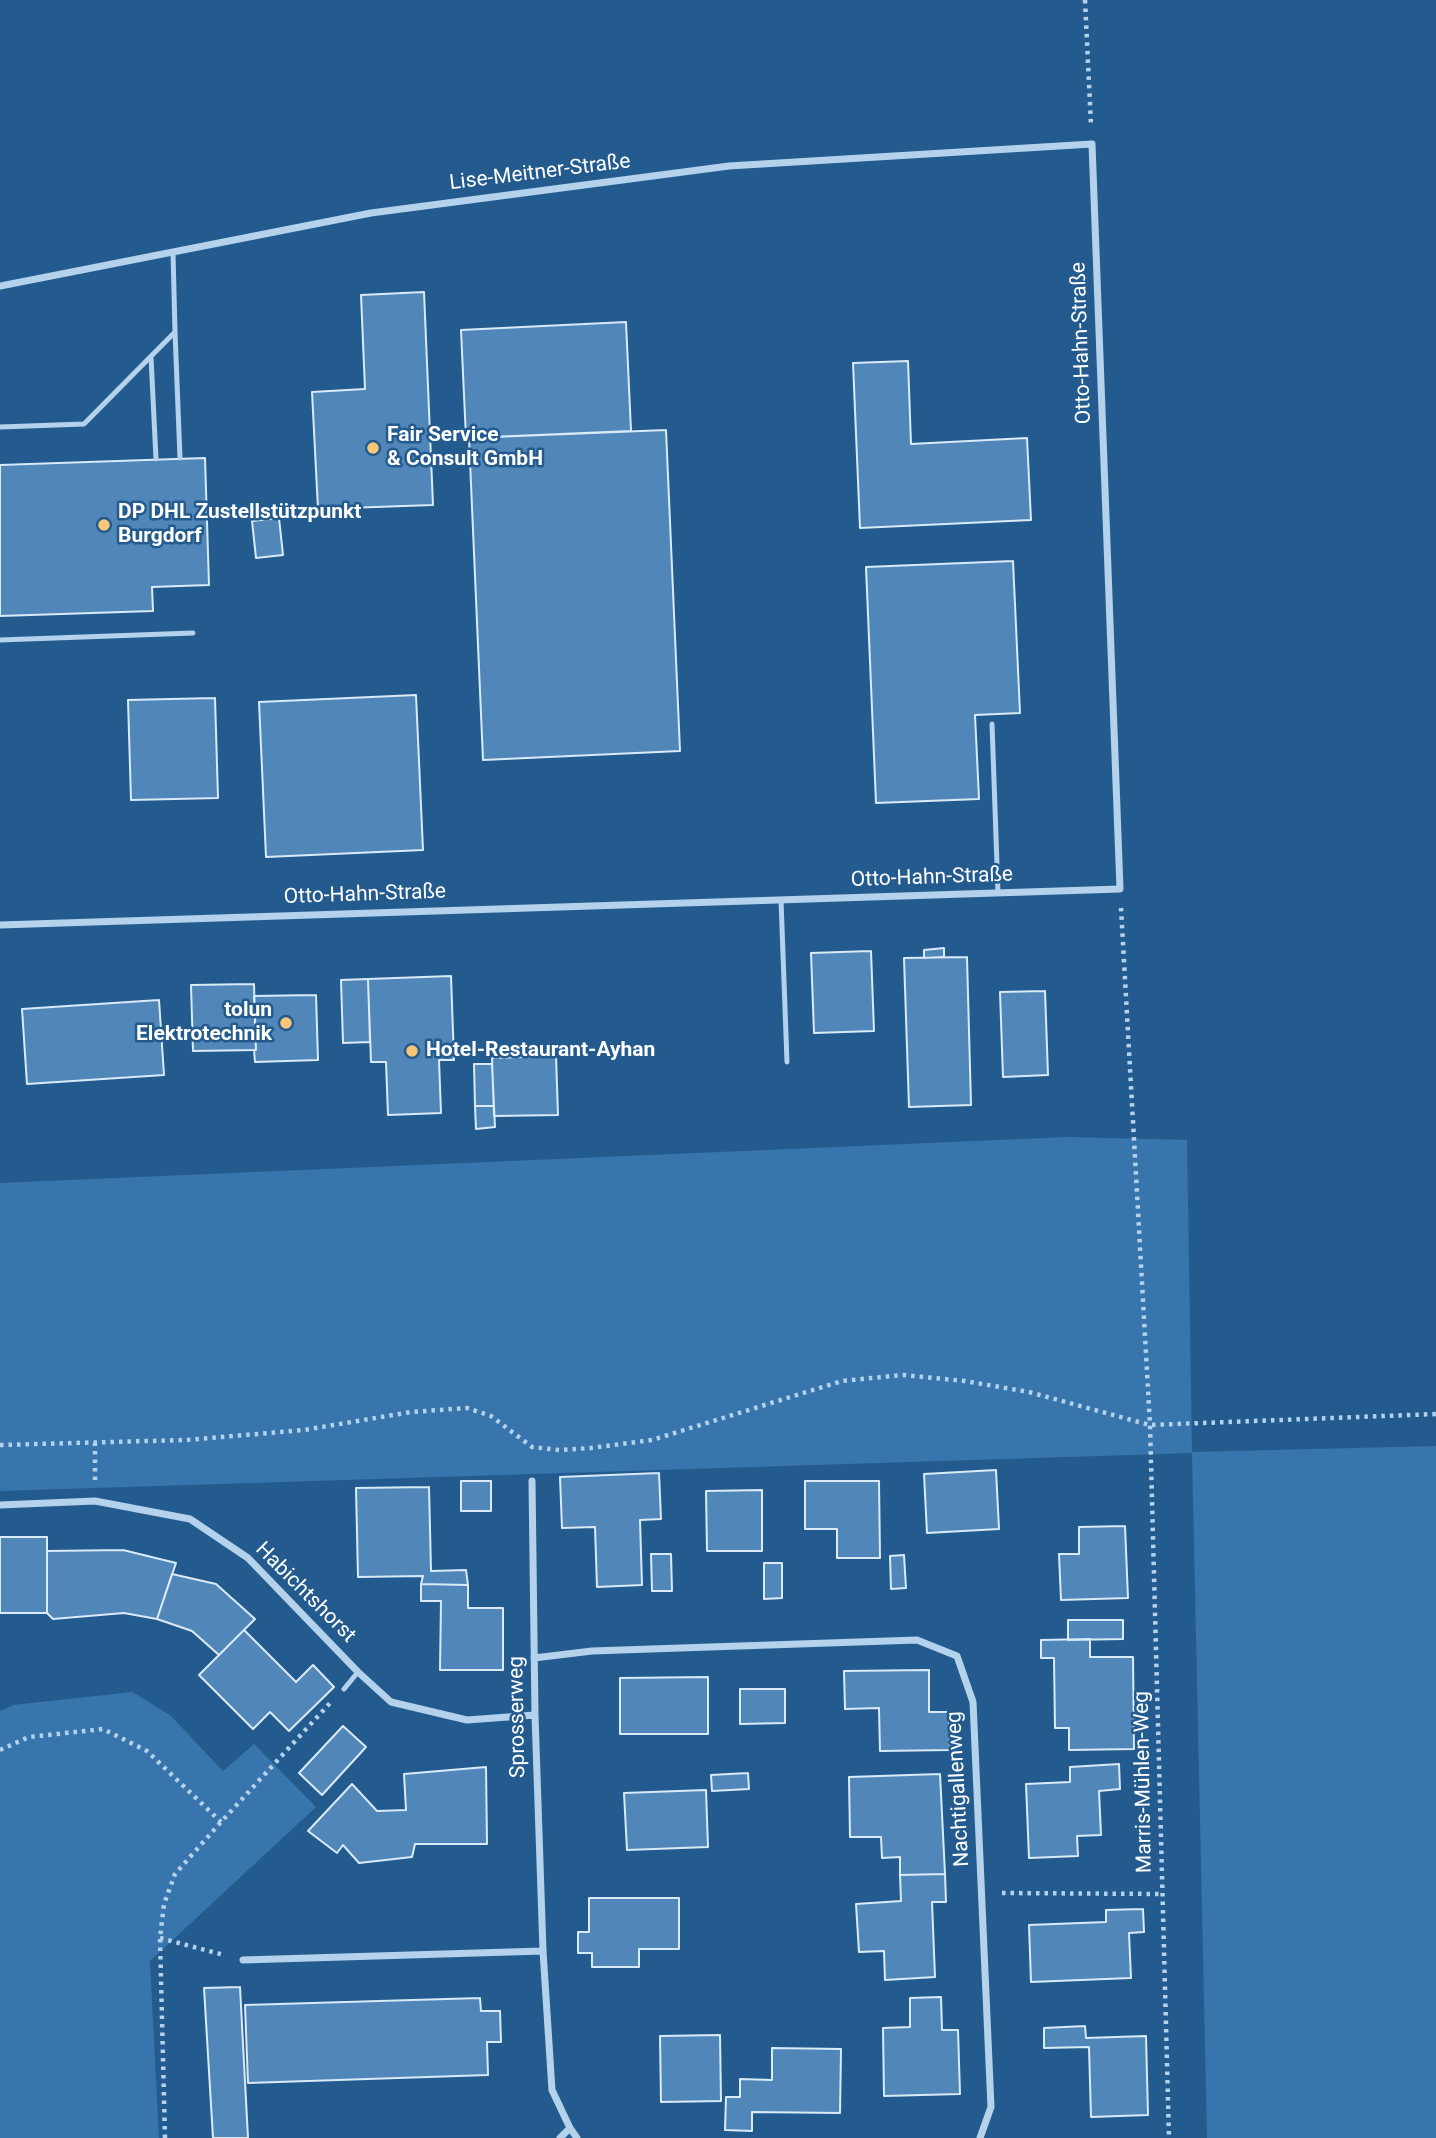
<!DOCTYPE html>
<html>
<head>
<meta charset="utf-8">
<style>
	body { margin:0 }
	canvas { display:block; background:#235b8f }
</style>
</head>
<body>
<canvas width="1436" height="2138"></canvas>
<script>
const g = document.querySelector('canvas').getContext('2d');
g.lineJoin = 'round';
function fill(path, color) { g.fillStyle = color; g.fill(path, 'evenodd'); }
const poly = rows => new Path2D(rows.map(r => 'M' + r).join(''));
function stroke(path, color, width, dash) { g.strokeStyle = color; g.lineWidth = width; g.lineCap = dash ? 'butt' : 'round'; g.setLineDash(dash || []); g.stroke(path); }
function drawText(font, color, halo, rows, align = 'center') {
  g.font = font + ' Roboto,sans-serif'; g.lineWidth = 5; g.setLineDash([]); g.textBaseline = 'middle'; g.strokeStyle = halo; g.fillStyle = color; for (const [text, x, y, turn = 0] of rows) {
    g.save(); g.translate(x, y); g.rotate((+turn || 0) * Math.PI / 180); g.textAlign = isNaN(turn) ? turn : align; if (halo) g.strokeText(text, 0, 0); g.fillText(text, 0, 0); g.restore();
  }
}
fill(poly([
	[1068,1137,1187,1140,1192,1452,1436,1446,1436,2138,1207,2138,1192,1453,0,1491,0,1183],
	[132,1692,170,1715,223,1771,254,1744,316,1807,150,1961,159,2138,0,2138,0,1711,13,1705]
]), '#3775ac');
const building = poly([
	[424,292,433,505,318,509,312,392,365,389,361,295,424,292],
	[626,322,631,431,466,438,461,330,626,322],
	[908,361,911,444,1027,438,1031,520,860,528,853,363,908,361],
	[666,430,680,751,483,760,469,438,666,430],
	[205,458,209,585,152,587,153,611,0,616,0,465,205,458],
	[279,518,283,555,256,558,252,521,279,518],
	[1013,561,1020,713,975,715,979,799,876,803,866,567,1013,561],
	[416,695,423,850,266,857,259,702,416,695],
	[215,698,218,798,131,800,128,700,215,698],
	[944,948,944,957,924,958,924,950,944,948],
	[871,951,874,1031,814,1033,811,953,871,951],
	[967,957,971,1105,909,1107,904,958,967,957],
	[451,976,454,1060,439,1060,441,1113,388,1115,386,1062,371,1062,368,979,451,976],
	[368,979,370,1042,343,1043,341,980,368,979],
	[254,984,256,1050,193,1051,191,985,254,984],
	[1045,991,1048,1075,1003,1077,1000,992,1045,991],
	[316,995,318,1060,255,1062,254,1050,256,1050,254,996,316,995],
	[159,1000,164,1075,27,1084,22,1009,159,1000],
	[556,1056,558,1115,494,1116,492,1058,556,1056],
	[474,1064,492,1064,494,1106,475,1106,474,1064],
	[475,1106,494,1106,495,1127,476,1129,475,1106],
	[996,1470,999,1529,927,1533,924,1474,996,1470],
	[659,1473,661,1519,640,1520,642,1585,597,1587,595,1527,562,1528,560,1477,659,1473],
	[461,1481,491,1481,491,1511,461,1511,461,1481],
	[805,1481,879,1481,880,1558,837,1558,837,1529,805,1529,805,1481],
	[429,1487,431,1571,466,1570,468,1585,421,1584,423,1576,358,1577,356,1488,429,1487],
	[762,1490,762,1551,707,1551,706,1491,762,1490],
	[1125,1526,1128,1598,1061,1600,1059,1554,1079,1554,1079,1527,1125,1526],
	[0,1537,47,1537,47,1613,0,1613,0,1537],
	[123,1550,176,1563,157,1619,124,1613,53,1619,47,1613,47,1551,123,1550],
	[651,1554,671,1554,672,1591,652,1591,651,1554],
	[904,1555,906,1588,891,1589,890,1556,904,1555],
	[764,1563,782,1563,782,1598,764,1599,764,1563],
	[172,1574,216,1584,255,1619,219,1655,192,1631,157,1619,172,1574],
	[421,1584,468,1585,468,1608,503,1608,503,1670,440,1670,441,1601,421,1601,421,1584],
	[1068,1620,1123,1620,1123,1639,1068,1640,1068,1620],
	[244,1630,296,1682,313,1665,334,1687,289,1731,270,1712,253,1729,199,1675,244,1630],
	[1090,1639,1090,1657,1133,1657,1134,1749,1069,1750,1069,1728,1055,1728,1054,1658,1041,1658,1041,1640,1090,1639],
	[929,1670,929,1712,949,1712,950,1750,880,1751,879,1708,845,1709,844,1671,929,1670],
	[708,1677,708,1734,620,1734,620,1678,708,1677],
	[740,1689,785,1689,785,1723,740,1724,740,1689],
	[343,1726,366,1747,322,1795,299,1773,343,1726],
	[1119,1764,1120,1789,1099,1791,1101,1835,1077,1836,1078,1856,1029,1858,1026,1784,1070,1782,1070,1767,1119,1764],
	[486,1767,487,1844,415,1844,412,1857,359,1863,343,1845,337,1853,308,1831,352,1784,377,1811,406,1810,404,1774,486,1767],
	[748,1773,749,1789,712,1791,711,1775,748,1773],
	[940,1774,945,1874,900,1875,900,1857,882,1858,881,1837,850,1837,849,1777,940,1774],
	[706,1790,708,1847,627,1850,624,1793,706,1790],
	[945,1874,946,1902,932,1902,935,1977,885,1980,884,1951,859,1952,856,1904,901,1901,900,1875,945,1874],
	[589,1898,679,1898,679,1949,639,1949,639,1967,592,1967,592,1953,578,1953,578,1932,589,1932,589,1898],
	[1143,1909,1144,1932,1129,1933,1131,1978,1031,1982,1029,1925,1106,1922,1106,1910,1143,1909],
	[240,1987,248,2138,213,2138,204,1988,240,1987],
	[941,1997,942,2030,958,2030,960,2094,884,2096,883,2028,910,2027,910,1998,941,1997],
	[480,1998,481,2011,500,2011,501,2042,487,2042,488,2075,248,2083,245,2005,480,1998],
	[1085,2026,1086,2038,1146,2036,1148,2115,1091,2117,1089,2047,1044,2048,1044,2028,1085,2026],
	[720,2035,721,2101,661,2102,660,2036,720,2035],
	[772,2048,841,2049,840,2113,752,2112,752,2131,725,2130,726,2097,740,2097,740,2079,772,2080,772,2048]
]);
fill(building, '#5087b8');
stroke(building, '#d9eaf9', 2);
stroke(poly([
	[1085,0,1091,125],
	[1121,908,1150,1425,1169,2138],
	[0,1445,186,1440,304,1430,411,1412,467,1408,491,1416,532,1447,559,1450,591,1448,652,1440,842,1381,903,1375,965,1381,1029,1392,1150,1425,1436,1414],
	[95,1480,95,1443],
	[0,1750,29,1737,103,1729,147,1751,221,1822],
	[1002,1893,1162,1894],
	[160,1938,224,1955],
	[165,2138,160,1938,164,1904,175,1874,221,1822,331,1702]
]), '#b4d2ec', 4.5, [3.5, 5]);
stroke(poly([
	[175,332,180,458],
	[151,357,156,459],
	[0,427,84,424,175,332,173,252],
	[0,640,193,633],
	[992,724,998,893],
	[781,900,787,1062],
	[344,1689,358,1672]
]), '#b4d2ec', 5);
stroke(poly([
	[0,286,371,213,729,166,1092,144,1120,889,0,925],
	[532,1481,535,1715,543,1951,552,2090,570,2128,577,2138],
	[0,1505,95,1501,190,1519,248,1558,358,1672,391,1702,467,1720,535,1715],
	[534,1658,592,1651,917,1640,957,1656,973,1702,991,2107,980,2138],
	[243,1960,543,1951],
	[560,2138,570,2128]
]), '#b4d2ec', 7);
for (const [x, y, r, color] of [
	[373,448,7,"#f7c777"],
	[104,525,7,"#f7c777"],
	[286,1023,7,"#f7c777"],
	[412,1051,7,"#f7c777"]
]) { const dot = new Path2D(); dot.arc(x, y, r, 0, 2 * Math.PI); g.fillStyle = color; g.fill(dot); stroke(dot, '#235b8f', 2.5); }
drawText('21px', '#fff', '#235b8f', [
	["Lise-Meitner-Straße",540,173,-7],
	["Otto-Hahn-Straße",1082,343,-92],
	["Otto-Hahn-Straße",932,878,-2],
	["Otto-Hahn-Straße",365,895,-2],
	["Habichtshorst",305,1593,45],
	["Sprosserweg",518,1717,-91],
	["Marris-Mühlen-Weg",1144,1782,-91],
	["Nachtigallenweg",959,1789,-93]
]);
drawText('bold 21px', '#fff', '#235b8f', [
	["Fair Service",387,436],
	["& Consult GmbH",387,460],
	["DP DHL Zustellstützpunkt",118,513],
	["Burgdorf",118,537],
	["tolun",272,1011,"right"],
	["Elektrotechnik",272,1035,"right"],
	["Hotel-Restaurant-Ayhan",426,1051]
], 'left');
</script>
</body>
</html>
